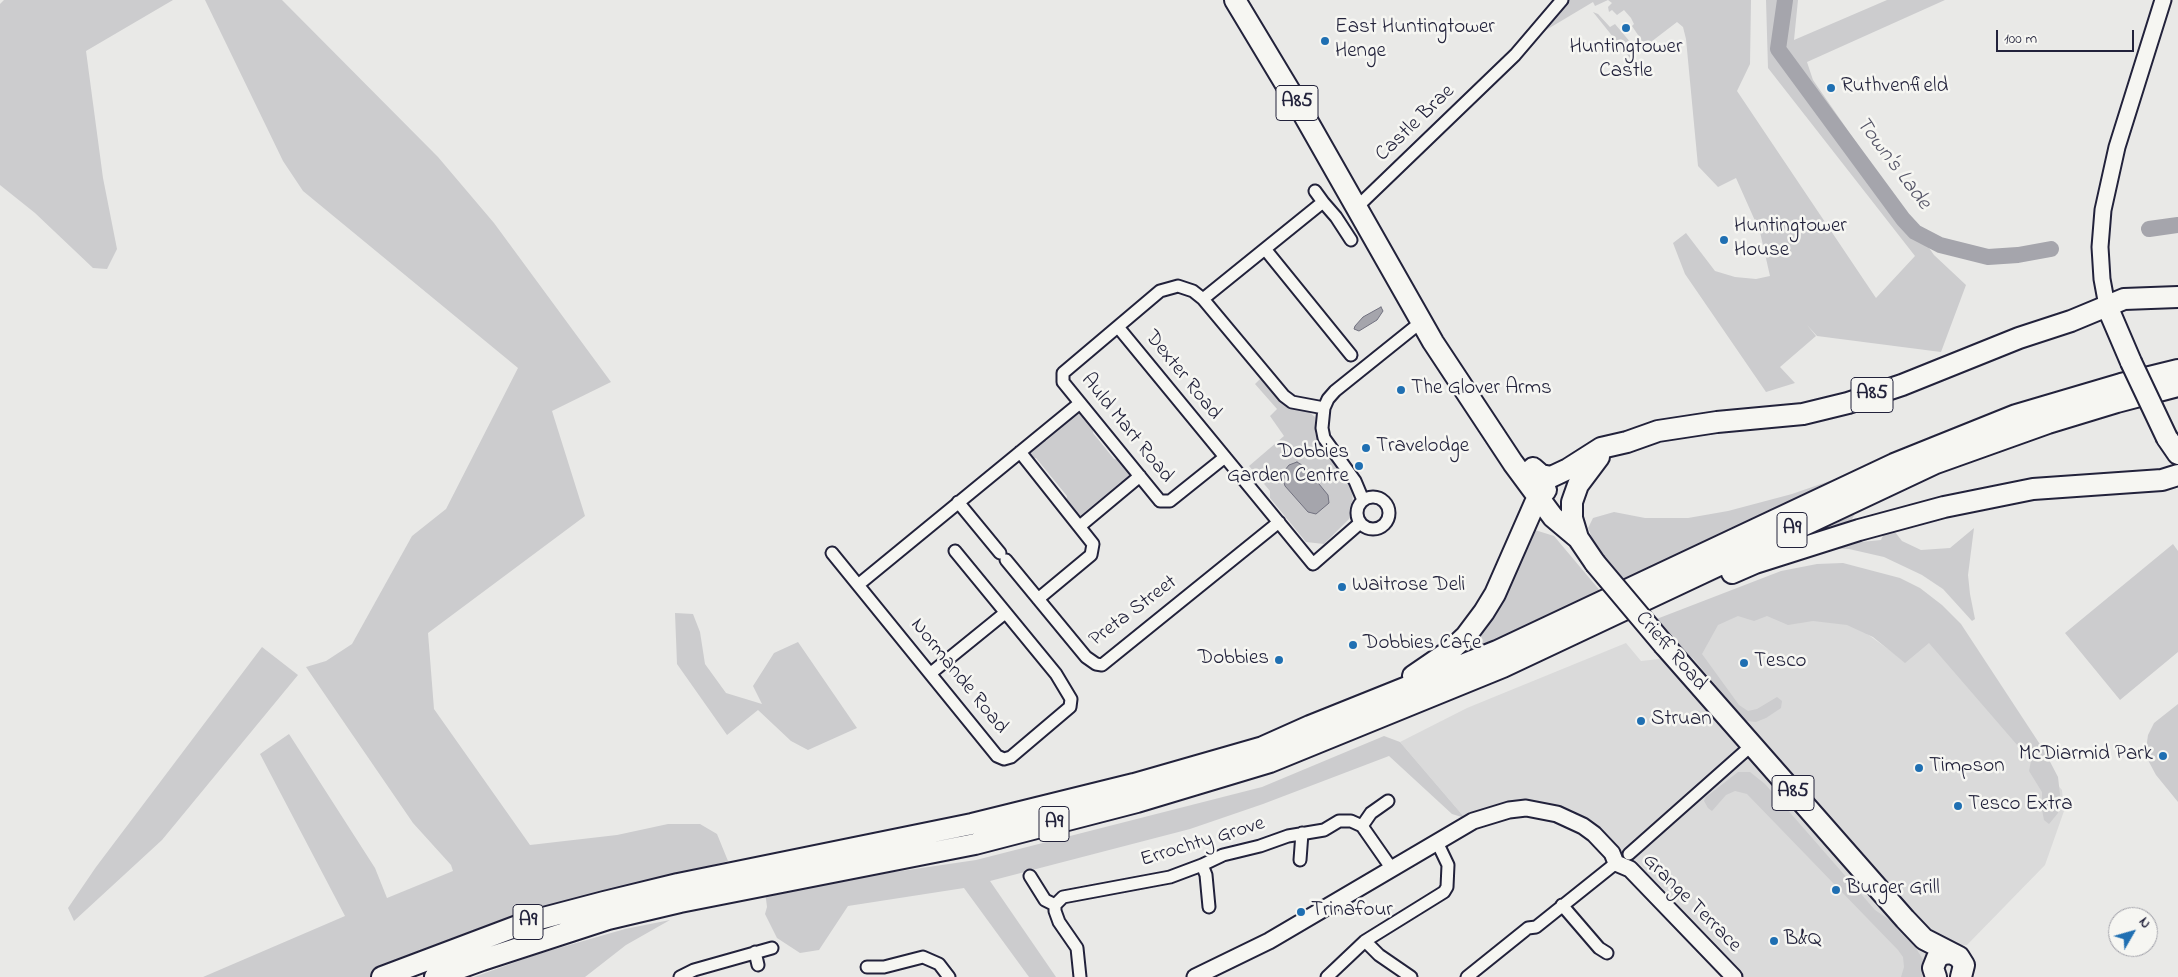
<!DOCTYPE html>
<html>
<head>
<meta charset="utf-8">
<style>
	body { margin:0 }
	#map { position:relative; width:2178px; height:977px; overflow:hidden; background:#e9e9e7; font-family:"Indie Flower",sans-serif }
	canvas { display:block }
	.north { position:absolute; left:2108px; top:907px; width:50px; height:50px; box-sizing:border-box; background:#f6f6f2; border:1px solid #a1a1a9; border-radius:50%; rotate:52deg; font-size:14px; font-weight:700; line-height:20px; text-align:center; color:#22223b }
	.north::after { content:''; display:block; margin:auto; width:18px; height:22px; background:#1f6fb2; clip-path:polygon(50% 0,100% 100%,50% 72%,0 100%) }
	.scale { position:absolute; left:1996px; top:30px; width:138px; height:22px; box-sizing:border-box; border:2px solid #22223b; border-top:0; padding-left:6px; font-size:15px; line-height:18px; white-space:nowrap; color:#22223b; -webkit-text-stroke:4px #f6f6f2; paint-order:stroke }
</style>
</head>
<body>
<div id="map">
<canvas width="2178" height="977"></canvas>
<div class="north">N</div>
<div class="scale">100 m</div>
</div>
<script>
const g = document.querySelector('canvas').getContext('2d');
g.lineJoin = 'round';
function fill(path, color) { g.fillStyle = color; g.fill(path, 'evenodd'); }
const poly = rows => new Path2D(rows.map(r => 'M' + r).join(''));
function stroke(path, color, width, dash) { g.strokeStyle = color; g.lineWidth = width; g.lineCap = dash ? 'butt' : 'round'; g.setLineDash(dash || []); g.stroke(path); }
function drawText(font, color, halo, rows, align = 'center') {
  g.font = font + ' "Indie Flower",sans-serif'; g.lineWidth = 5; g.setLineDash([]); g.textBaseline = 'middle'; g.strokeStyle = halo; g.fillStyle = color; for (const [text, x, y, turn = 0] of rows) {
    g.save(); g.translate(x, y); g.rotate((+turn || 0) * Math.PI / 180); g.textAlign = isNaN(turn) ? turn : align; if (halo) g.strokeText(text, 0, 0); g.fillText(text, 0, 0); g.restore();
  }
}
fill(poly([
	[1727,613,1848,620,1903,660,1928,638,2062,790,2064,811,2045,865,1967,945,1948,947,1927,962,1923,977,1741,977,1615,845,1572,810,1513,801,1465,818,1400,742,1467,708,1626,643,1641,661,1659,659,1707,624]
]), '#dadada');
fill(poly([
	[4,0,173,0,86,51,103,178,117,249,107,269,93,268,35,213,0,185,0,4],
	[205,0,282,0,438,157,494,223,611,382,552,411,585,516,428,633,434,709,530,845,617,835,668,824,700,824,717,834,728,861,514,917,373,977,203,977,345,916,260,754,289,734,375,868,387,898,453,871,451,865,413,823,306,667,326,661,352,644,412,536,446,509,518,368,303,191,283,161],
	[1567,0,1751,0,1750,64,1737,91,1876,298,1915,256,1768,68,1766,0,1798,0,1794,40,1887,0,1945,0,1807,62,1813,80,1934,255,1966,285,1941,352,1817,336,1807,325,1816,336,1780,367,1795,383,1766,392,1685,274,1673,243,1686,233,1715,271,1735,277,1756,279,1770,276,1760,232,1736,178,1718,187,1698,166,1686,39,1683,27,1677,22,1630,58,1593,12,1598,14,1610,27,1615,24,1631,43,1640,38,1632,26,1634,24,1631,18,1624,10,1617,15,1612,10,1609,12,1608,7,1612,3,1608,0,1595,6,1593,2,1536,36],
	[1260,379,1283,403,1294,409,1308,411,1315,417,1315,433,1320,446,1346,477,1352,489,1353,506,1349,519,1324,544,1306,542,1270,498,1270,491,1249,466,1284,436,1270,416,1277,409,1255,384],
	[1077,412,1082,412,1094,427,1093,433,1114,459,1121,460,1132,473,1127,483,1121,482,1080,516,1076,514,1066,501,1067,496,1036,458,1031,459,1030,453,1031,447,1040,441,1046,441,1070,420,1072,415],
	[1919,450,1626,588,1600,557,1588,528,1593,518,1614,512,1645,518,1688,518,1728,511,1792,494],
	[1855,514,1849,524,1861,542,1881,540,1888,523,1902,541,1921,550,1950,548,1974,528,1968,575,1970,594,1975,619,1972,621,1943,589,1922,575,1884,557,1849,549,1821,548,1758,563,1707,584],
	[1535,530,1554,536,1607,599,1437,667],
	[2173,544,2178,551,2178,652,2120,700,2065,633],
	[1843,563,1900,578,1920,588,1942,605,1961,624,2045,752,2058,777,2060,794,2058,813,2049,824,2044,820,2042,810,2042,792,2029,771,2031,761,1929,643,1905,663,1873,637,1847,625,1813,621,1788,625,1767,616,1754,621,1738,616,1718,625,1702,654,1739,705,1748,711,1757,709,1777,697,1782,701,1781,708,1766,718,1756,722,1746,721,1693,658,1666,637,1654,620,1781,571,1817,564],
	[675,613,693,614,700,632,705,664,726,693,762,704,753,686,774,653,798,642,857,728,808,750,791,741,758,710,727,735,677,664],
	[262,647,298,675,162,840,74,921,68,908,96,867],
	[2178,704,2178,802,2156,775,2149,762,2146,749,2148,735,2154,723],
	[1384,736,1400,742,1465,818,1452,814,1389,756,1263,804,1190,829,990,881,1056,977,1029,977,964,888,848,906,819,950,800,953,777,938,765,914,767,907,765,891,976,860,1262,787],
	[1738,772,1750,772,1765,784,1875,910,1894,923,1911,940,1925,963,1922,977,1901,977,1904,967,1903,957,1898,950,1747,794,1735,791,1726,795,1712,811,1708,808,1704,801,1706,797],
	[670,920,626,945,585,977,474,977,538,954,625,929]
]), '#ccccce');
const water = poly([
	[1381,307,1383,311,1377,320,1359,331,1354,329,1355,326,1363,317,1381,307],
	[1297,462,1305,467,1328,495,1329,503,1316,514,1308,512,1285,486,1282,476,1285,470,1289,465,1297,462]
]);
fill(water, '#a5a5ac');
stroke(water, '#71717f', 1);
stroke(poly([
	[1785,0,1778,49,1903,219,1915,232,1940,245,1988,257,2018,255,2051,249],
	[2149,229,2178,225]
]), '#a5a5ac', 16);
const street = poly([
	[1315,191,1323,202],
	[1356,208,1515,55,1562,0],
	[1265,249,1351,355],
	[1203,299,1323,202,1336,217,1351,240],
	[1118,327,1313,564,1360,523],
	[1020,452,1093,544,1091,555,1038,599],
	[1225,457,1170,501,1160,501,1063,382,1063,373,1160,291,1178,286,1193,291,1203,299,1284,396,1292,402,1324,408],
	'1357 513a16 16 0 1 1 32 0a16 16 0 1 1-32 0Z',
	[1363,500,1355,481,1324,438,1322,428,1324,408,1328,399,1335,391,1421,322],
	[958,502,1000,553],
	[1080,526,1140,476],
	[832,553,997,756,1004,759,1011,757,1070,707,1071,699,1056,674,955,551],
	[1006,560,1086,657,1096,664,1102,665,1279,522],
	[858,585,1080,403],
	[931,673,1005,613],
	[1362,826,1371,813,1388,801],
	[1629,854,1752,745],
	[1300,860,1302,833],
	[1202,865,1206,875,1209,907],
	[1030,876,1045,900,1055,905],
	[1562,905,1599,948,1607,953],
	[1365,941,1379,955,1411,977],
	[755,952,758,965],
	[867,967,884,967,923,957,939,964,949,977],
	[680,977,694,970,772,948],
	[1080,977,1077,948,1059,922,1055,911,1055,905,1063,897,1170,877,1202,865,1223,855,1260,846,1288,836,1324,830,1339,821,1351,821,1362,826,1392,869],
	[1327,977,1365,941,1444,892,1447,887,1448,865,1437,842],
	[1467,977,1528,928,1536,927,1616,863]
]);
const secondary = poly([
	[2107,306,2102,279,2100,247,2103,210,2117,147,2163,0],
	[1195,977,1269,941,1473,821,1509,810,1526,808,1557,814,1583,826,1594,834,1612,853,1616,863,1630,869,1734,977]
]);
const highway = poly([
	[1235,0,1300,108,1433,342,1513,463,1553,517,1578,538,1595,563],
	[2107,306,2131,362],
	[2167,438,2178,454],
	[1533,468,1541,475,1551,477,1568,469,1601,448,1627,442,1658,431,1717,422,1803,414,1848,403,1902,385,2019,338,2071,321,2124,299,2178,297],
	[1578,538,1572,518,1572,502,1578,485,1599,457],
	[1732,573,1755,563,1859,530,1944,507,2033,489,2162,480,2178,475],
	[1664,645,1905,919,1924,939,1959,957,1964,965,1961,977],
	[1413,676,1451,650,1466,636,1484,612,1495,594,1535,503,1546,490],
	[382,977,528,922,604,902,678,884,972,824,1134,784,1263,747,1310,726,1497,651,1894,464,2016,415,2121,384,2178,370],
	[435,977,482,960,608,919,680,902,975,844,1137,802,1270,762,1503,667,1936,463,2048,423,2117,402,2178,386],
	[1936,977,1933,968,1937,958,1943,954,1950,953]
]);
stroke(street, '#22223b', 15);
stroke(secondary, '#22223b', 19);
stroke(highway, '#22223b', 24);
stroke(street, '#f6f6f2', 11);
stroke(secondary, '#f6f6f2', 15);
stroke(highway, '#f6f6f2', 20);
const highwayBridge = poly([
	[2131,362,2167,438],
	[1595,563,1664,645]
]);
stroke(highwayBridge, '#22223b', 24, []);
stroke(highwayBridge, '#f6f6f2', 20);
for (const [x, y, r, color] of [
	[1626,28,5,"#1f6fb2"],
	[1325,41,5,"#1f6fb2"],
	[1831,88,5,"#1f6fb2"],
	[1724,240,5,"#1f6fb2"],
	[1401,390,5,"#1f6fb2"],
	[1366,448,5,"#1f6fb2"],
	[1359,466,5,"#1f6fb2"],
	[1342,587,5,"#1f6fb2"],
	[1353,645,5,"#1f6fb2"],
	[1279,660,5,"#1f6fb2"],
	[1744,663,5,"#1f6fb2"],
	[1641,721,5,"#1f6fb2"],
	[2163,756,5,"#1f6fb2"],
	[1919,768,5,"#1f6fb2"],
	[1958,806,5,"#1f6fb2"],
	[1836,890,5,"#1f6fb2"],
	[1301,912,5,"#1f6fb2"],
	[1774,941,5,"#1f6fb2"]
]) { const dot = new Path2D(); dot.arc(x, y, r, 0, 2 * Math.PI); g.fillStyle = color; g.fill(dot); stroke(dot, '#f6f6f2', 2); }
for (const [x, y, w] of [
	[1297,103,42],
	[1872,395,42],
	[1792,530,30],
	[1793,793,42],
	[1054,824,30],
	[528,922,30]
]) { const box = new Path2D(); box.roundRect(x - w / 2, y - 17.5, w, 35, 4); g.fillStyle = '#f6f6f2'; g.fill(box); stroke(box, '#22223b', 1); }
drawText('bold 20px', '#22223b', null, [
	["A85",1297,103],
	["A85",1872,395],
	["A9",1792,530],
	["A85",1793,793],
	["A9",1054,824],
	["A9",528,922]
]);
drawText('21px', '#22223b', '#f6f6f2', [
	["East Huntingtower",1335,29],
	["Henge",1335,53],
	["Huntingtower",1626,49,"center"],
	["Castle",1626,73,"center"],
	["Ruthvenfield",1841,88],
	["Huntingtower",1734,228],
	["House",1734,252],
	["The Glover Arms",1411,390],
	["Travelodge",1376,448],
	["Dobbies",1349,454,"right"],
	["Garden Centre",1349,478,"right"],
	["Waitrose Deli",1352,587],
	["Dobbies Cafe",1363,645],
	["Dobbies",1269,660,"right"],
	["Tesco",1754,663],
	["Struan",1651,721],
	["McDiarmid Park",2153,756,"right"],
	["Timpson",1929,768],
	["Tesco Extra",1968,806],
	["Burger Grill",1846,890],
	["Trinafour",1311,912],
	["B&Q",1784,941]
], 'left');
drawText('21px', '#22223b', '#f6f6f2', [
	["Castle Brae",1416,124,-44],
	["Dexter Road",1182,376,51],
	["Auld Mart Road",1126,429,51],
	["Preta Street",1134,612,-37],
	["Crieff Road",1670,652,49],
	["Normande Road",958,677,51],
	["Errochty Grove",1203,843,-17],
	["Grange Terrace",1691,904,45]
]);
drawText('italic 22px', '#565668', '#f6f6f2', [
	["Town's Lade",1892,164,53]
]);
</script>
</body>
</html>
